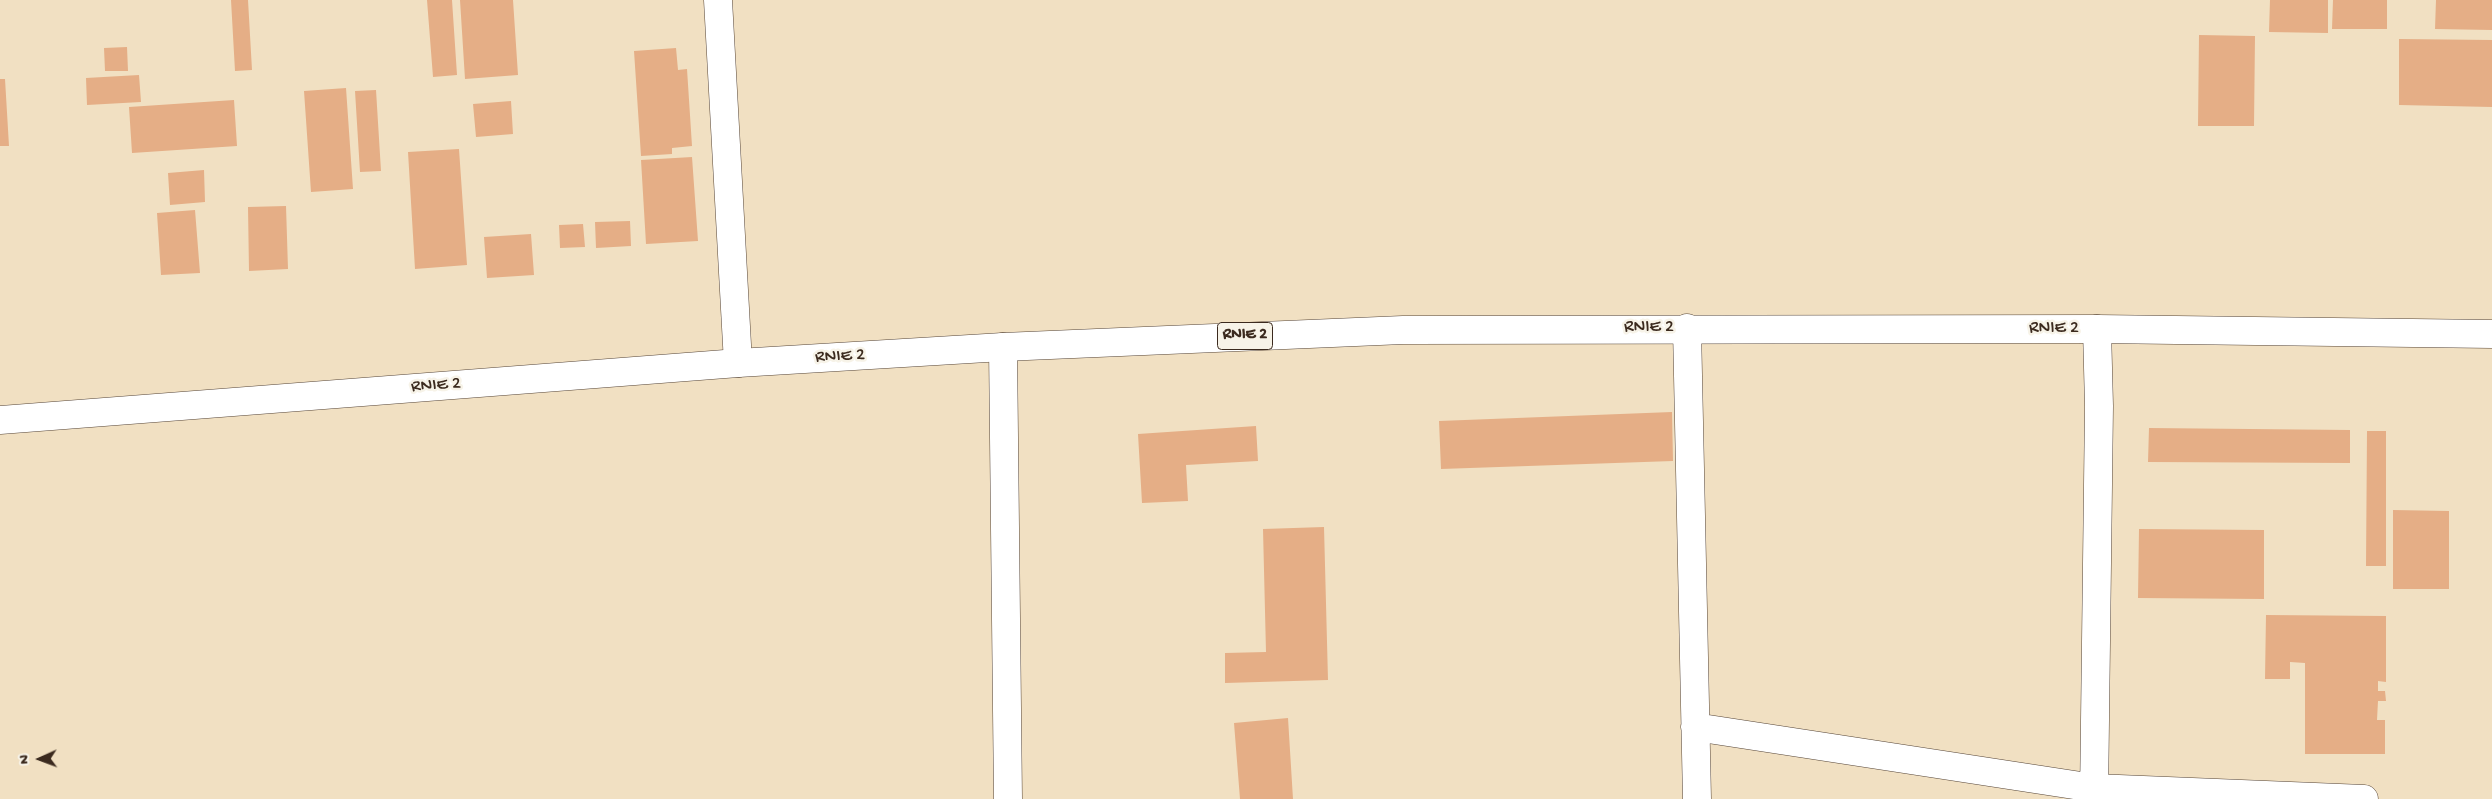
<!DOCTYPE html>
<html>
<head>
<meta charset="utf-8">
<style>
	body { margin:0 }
	#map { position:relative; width:2492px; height:799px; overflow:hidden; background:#f1e0c2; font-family:"Gochi Hand",sans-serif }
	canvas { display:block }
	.north { position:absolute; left:15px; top:734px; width:50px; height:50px; -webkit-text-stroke:4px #f7f3e8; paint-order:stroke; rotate:268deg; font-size:14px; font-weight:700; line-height:20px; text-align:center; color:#3b2a1e }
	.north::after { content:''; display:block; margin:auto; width:18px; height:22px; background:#3b2a1e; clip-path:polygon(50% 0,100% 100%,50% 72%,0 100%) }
</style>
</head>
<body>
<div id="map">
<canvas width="2492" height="799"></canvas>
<div class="north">N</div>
</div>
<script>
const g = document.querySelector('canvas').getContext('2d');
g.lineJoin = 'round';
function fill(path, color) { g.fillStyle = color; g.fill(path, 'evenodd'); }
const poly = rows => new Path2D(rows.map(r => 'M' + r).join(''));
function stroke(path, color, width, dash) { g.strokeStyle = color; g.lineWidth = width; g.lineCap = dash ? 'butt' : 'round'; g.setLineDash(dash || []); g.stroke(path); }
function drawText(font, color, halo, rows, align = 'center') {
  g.font = font + ' "Gochi Hand",sans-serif'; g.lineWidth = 5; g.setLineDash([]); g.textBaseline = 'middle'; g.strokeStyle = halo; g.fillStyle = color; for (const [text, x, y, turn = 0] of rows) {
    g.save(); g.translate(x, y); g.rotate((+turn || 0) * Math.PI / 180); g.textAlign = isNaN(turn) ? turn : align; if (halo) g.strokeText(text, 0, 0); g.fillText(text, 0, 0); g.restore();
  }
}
fill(poly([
	[231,0,248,0,252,70,235,71],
	[427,0,452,0,457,75,433,77],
	[460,0,513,0,518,75,465,79],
	[2270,0,2328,0,2328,33,2269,32],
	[2333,0,2387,0,2387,29,2332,29],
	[2436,0,2492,0,2492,30,2435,29],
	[2199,35,2255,36,2254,126,2198,126],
	[2399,39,2492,40,2492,107,2399,105],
	[127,47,128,71,105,71,104,48],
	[676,48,678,70,687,69,692,146,672,148,672,154,641,156,634,51],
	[139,75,141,102,87,105,86,78],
	[0,79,5,79,9,146,0,146],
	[346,88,353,189,311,192,304,91],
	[376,90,381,171,360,172,355,91],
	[234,100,237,146,132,153,129,107],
	[511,101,513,134,476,137,473,104],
	[459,149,467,265,415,269,408,152],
	[692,157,698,241,646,244,641,160],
	[204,170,205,202,170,205,168,173],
	[286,206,288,269,249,271,248,207],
	[195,210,200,273,161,275,157,213],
	[630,221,631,246,596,248,595,222],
	[583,224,585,247,560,248,559,225],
	[531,234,534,275,487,278,484,237],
	[1672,412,1673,461,1441,469,1439,421],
	[1256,426,1258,461,1186,465,1188,501,1142,503,1138,434],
	[2149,428,2350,430,2350,463,2148,462],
	[2367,431,2386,431,2386,566,2366,566],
	[2393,510,2449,511,2449,589,2393,589],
	[1324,527,1328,680,1225,683,1225,653,1266,652,1263,529],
	[2139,529,2264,530,2264,599,2138,598],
	[2266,615,2386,616,2386,682,2378,681,2378,691,2385,691,2386,701,2378,701,2377,720,2385,720,2385,754,2305,754,2305,663,2290,662,2290,679,2265,679],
	[1288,718,1293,799,1240,799,1234,723]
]), '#e5ae86');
const minor = poly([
	[718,0,738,363],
	[1687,328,1697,799],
	[1003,347,1008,799],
	[1695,727,2094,788,2364,799],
	[2094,799,2099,406,2097,329]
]);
const major = poly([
	[0,420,738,363,1003,347,1403,330,2097,329,2492,334]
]);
stroke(minor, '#564537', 29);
stroke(major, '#564537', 29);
stroke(minor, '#fff', 28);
stroke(major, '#fff', 28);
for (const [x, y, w] of [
	[1245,336,55]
]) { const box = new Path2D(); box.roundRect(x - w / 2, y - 13.5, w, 27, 4); g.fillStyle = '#f7f3e8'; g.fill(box); stroke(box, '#3b2a1e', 1); }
drawText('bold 16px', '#3b2a1e', null, [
	["RNIE 2",1245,336]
]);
drawText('18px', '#3b2a1e', '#f7f3e8', [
	["RNIE 2",1649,328],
	["RNIE 2",2054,329],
	["RNIE 2",840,357,-3],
	["RNIE 2",436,386,-4]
]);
</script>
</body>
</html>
